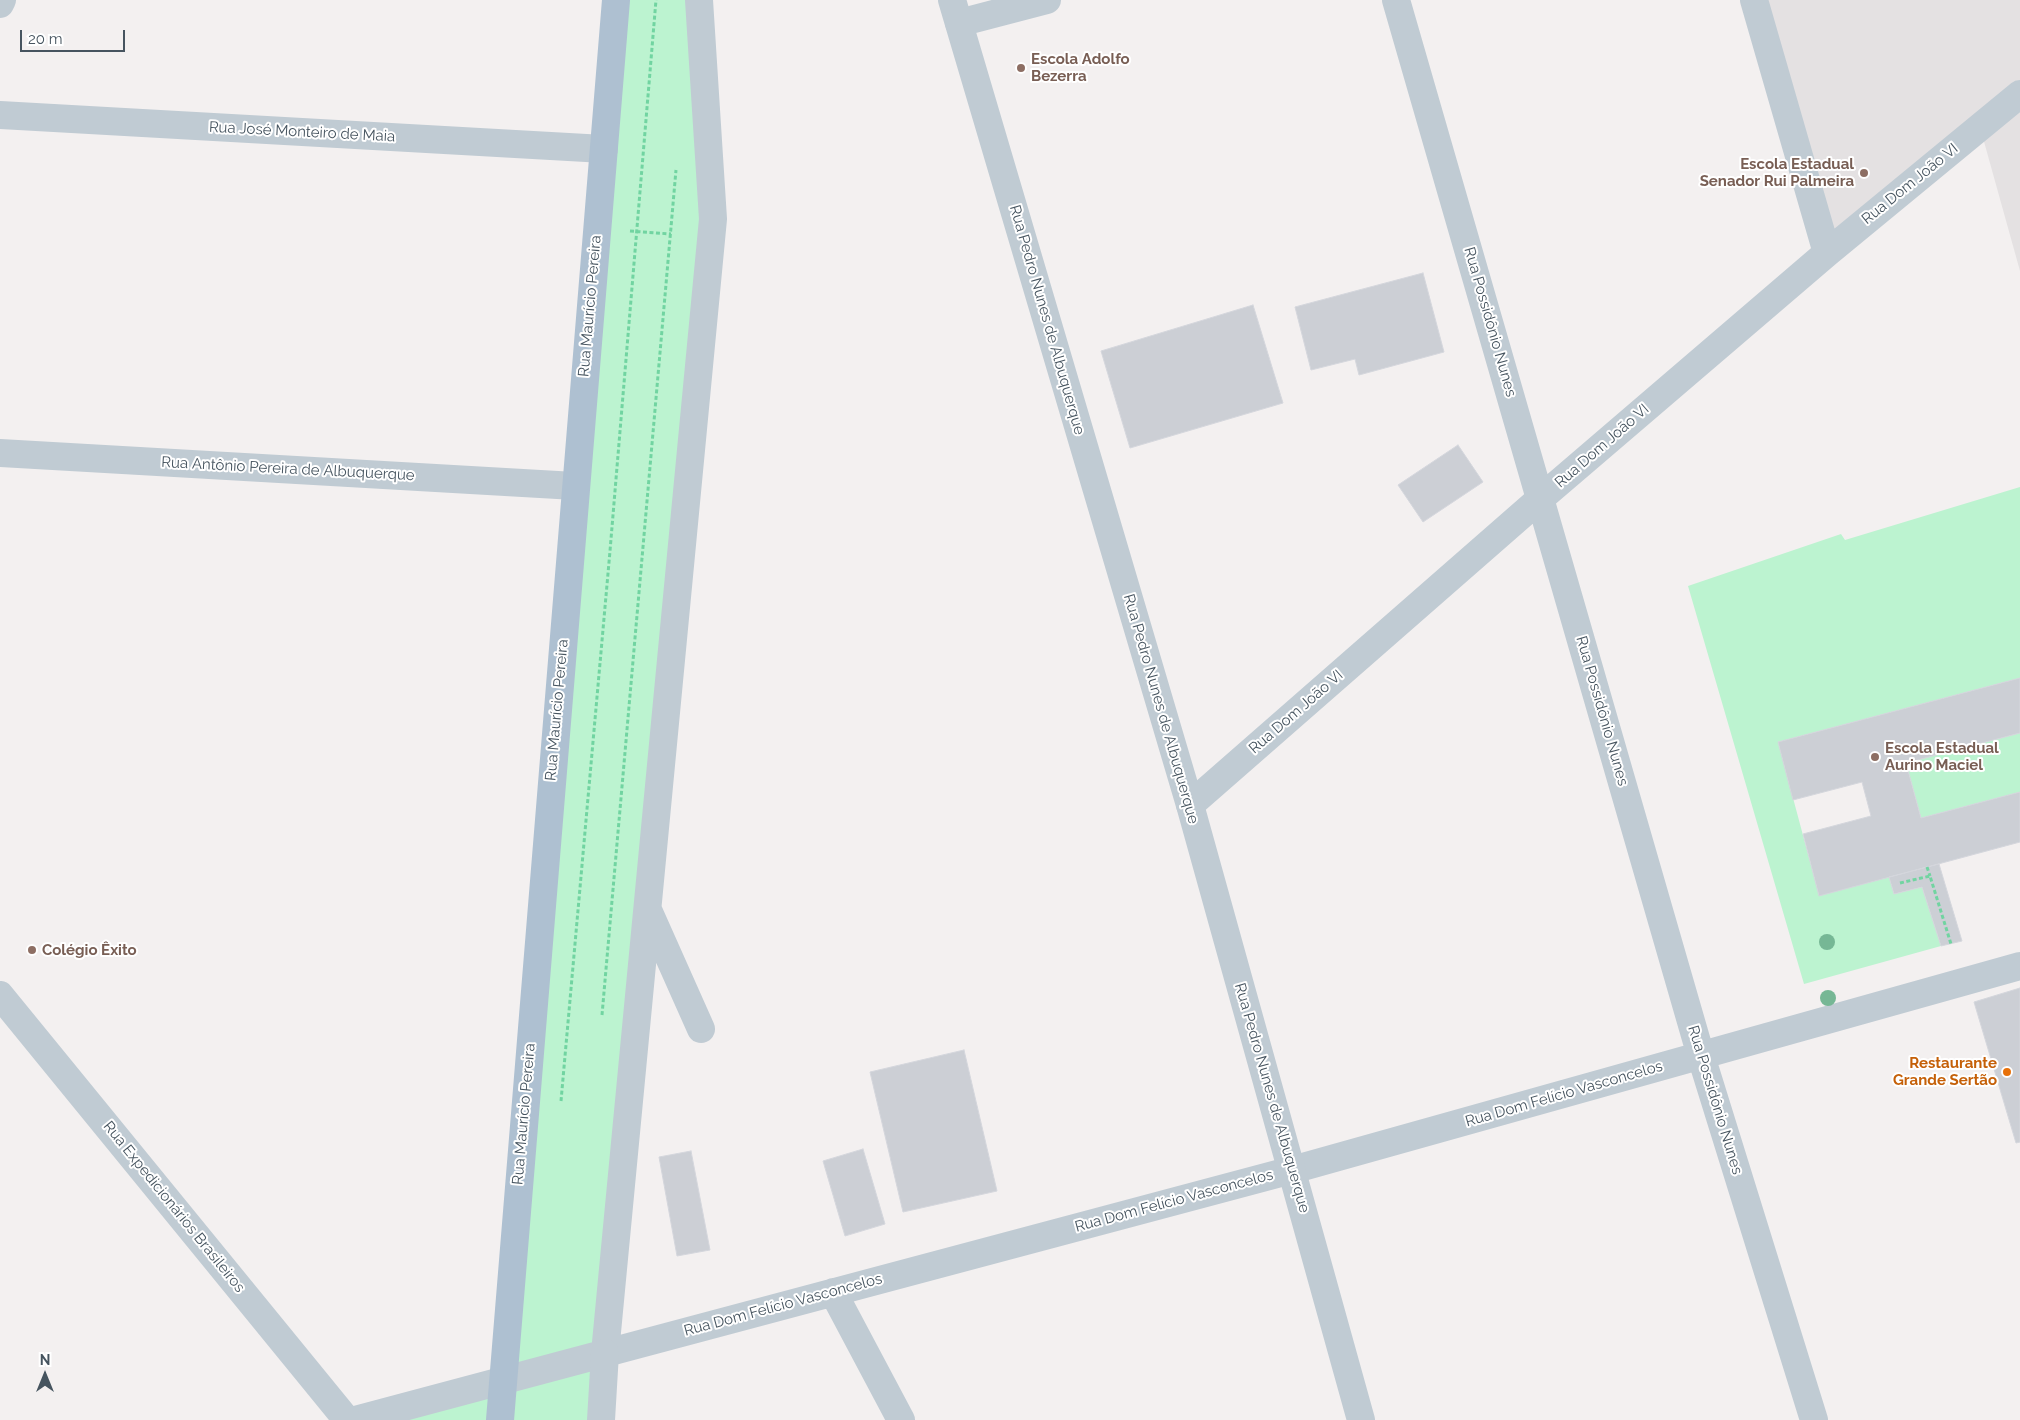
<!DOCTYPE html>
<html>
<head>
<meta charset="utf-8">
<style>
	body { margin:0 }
	#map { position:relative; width:2020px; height:1420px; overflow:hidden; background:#f3f0f0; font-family:Raleway,sans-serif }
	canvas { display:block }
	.north { position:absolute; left:20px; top:1350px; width:50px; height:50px; -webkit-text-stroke:4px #fff; paint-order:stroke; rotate:0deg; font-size:14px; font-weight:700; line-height:20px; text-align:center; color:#46545f }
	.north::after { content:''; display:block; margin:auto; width:18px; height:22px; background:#46545f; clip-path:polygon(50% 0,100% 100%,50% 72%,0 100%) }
	.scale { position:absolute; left:20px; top:30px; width:105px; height:22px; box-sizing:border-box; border:2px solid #46545f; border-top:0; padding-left:6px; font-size:15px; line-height:18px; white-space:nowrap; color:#46545f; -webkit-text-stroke:4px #fff; paint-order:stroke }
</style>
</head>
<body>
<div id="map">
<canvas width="2020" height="1420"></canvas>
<div class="north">N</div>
<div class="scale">20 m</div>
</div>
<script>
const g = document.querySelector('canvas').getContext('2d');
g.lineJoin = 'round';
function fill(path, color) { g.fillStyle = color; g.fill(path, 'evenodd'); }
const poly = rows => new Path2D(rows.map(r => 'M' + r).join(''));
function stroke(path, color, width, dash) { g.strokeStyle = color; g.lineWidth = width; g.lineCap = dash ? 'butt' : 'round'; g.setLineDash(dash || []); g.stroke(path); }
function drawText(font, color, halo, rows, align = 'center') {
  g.font = font + ' Raleway,sans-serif'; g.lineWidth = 4; g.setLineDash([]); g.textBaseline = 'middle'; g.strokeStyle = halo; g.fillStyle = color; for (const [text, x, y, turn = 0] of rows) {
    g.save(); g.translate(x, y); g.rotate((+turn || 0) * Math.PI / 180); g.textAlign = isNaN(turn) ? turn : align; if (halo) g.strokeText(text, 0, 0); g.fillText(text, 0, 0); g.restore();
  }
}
fill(poly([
	[1754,0,2020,0,2020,94,1827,253],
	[2020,108,2020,271,1983,138]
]), '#e4e1e2');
fill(poly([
	[616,0,699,0,713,219,601,1420,355,1420,503,1380],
	[2020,487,2020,678,1778,742,1819,895,1889,877,1894,894,1922,887,1941,946,1804,984,1688,586,1841,534,1845,540],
	[2020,733,2020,792,1921,818,1906,763]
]), '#bcf3d0');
const building = poly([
	[1423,273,1444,352,1359,375,1355,359,1311,370,1295,307,1423,273],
	[1253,305,1283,403,1130,448,1101,351,1253,305],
	[1458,445,1483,482,1423,522,1398,485,1458,445],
	[2020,678,2020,733,1906,763,1921,818,2020,792,2020,842,1819,896,1803,834,1871,816,1862,782,1793,800,1778,742,2020,678],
	[1939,864,1962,941,1941,946,1922,887,1894,894,1889,877,1939,864],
	[2020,988,2020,1142,2016,1143,1974,1002,2020,988],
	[964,1050,997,1191,903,1212,870,1072,964,1050],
	[863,1149,885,1224,845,1236,823,1161,863,1149],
	[691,1151,710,1250,677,1256,659,1157,691,1151]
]);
fill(building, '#cccfd5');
stroke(building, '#d4d6dc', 1);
stroke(poly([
	[630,231,671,234],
	[1927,867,1930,876],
	[1900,883,1930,876,1951,944],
	[602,1015,676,170],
	[561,1101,610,551,656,0]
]), '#71d4a1', 3, [4, 2.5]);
stroke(poly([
	[1396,0,1701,1056,1814,1420],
	[1754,0,1827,253],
	[959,23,1047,0],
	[0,115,604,149],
	[1190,805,1541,498,1827,253,2020,94],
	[648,910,701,1029],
	[833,1292,901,1420],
	[605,1353,713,219,699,0],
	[355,1420,1292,1170,2020,966]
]), '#c0cbd3', 28);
stroke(poly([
	[952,0,1190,805,1361,1420],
	[0,4,2,0],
	[0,453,575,486],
	[0,995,347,1420],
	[601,1420,605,1353]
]), '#c0cbd3', 28);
stroke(poly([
	[500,1420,616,0]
]), '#aec0d1', 28);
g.fillStyle = '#76b795';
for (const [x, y] of [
	[1827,942],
	[1828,998]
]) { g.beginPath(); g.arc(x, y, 8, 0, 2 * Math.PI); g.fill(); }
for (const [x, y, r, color] of [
	[1021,68,5,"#8d6e63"],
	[1864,173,5,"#8d6e63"],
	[1875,757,5,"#8d6e63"],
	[32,950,5,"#8d6e63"],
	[2007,1072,5,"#e8710a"]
]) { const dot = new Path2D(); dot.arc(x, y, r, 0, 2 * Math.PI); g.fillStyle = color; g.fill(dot); stroke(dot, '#fff', 2); }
drawText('bold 15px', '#785e54', '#fff', [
	["Escola Adolfo",1031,59],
	["Bezerra",1031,76],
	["Escola Estadual",1854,164,"right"],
	["Senador Rui Palmeira",1854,181,"right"],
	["Escola Estadual",1885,748],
	["Aurino Maciel",1885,765],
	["Colégio Êxito",42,950]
], 'left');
drawText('15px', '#46545f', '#fff', [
	["Rua José Monteiro de Maia",302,132,3],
	["Rua Dom João VI",1910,184,-39],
	["Rua Maurício Pereira",590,306,-85],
	["Rua Pedro Nunes de Albuquerque",1047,320,74],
	["Rua Possidônio Nunes",1490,322,74],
	["Rua Dom João VI",1602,446,-41],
	["Rua Antônio Pereira de Albuquerque",288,469,3],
	["Rua Pedro Nunes de Albuquerque",1161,709,74],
	["Rua Maurício Pereira",557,710,-85],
	["Rua Possidônio Nunes",1602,711,74],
	["Rua Dom João VI",1296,712,-41],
	["Rua Dom Felício Vasconcelos",1564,1094,-16],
	["Rua Pedro Nunes de Albuquerque",1272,1098,74],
	["Rua Possidônio Nunes",1715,1100,73],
	["Rua Maurício Pereira",524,1114,-85],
	["Rua Dom Felício Vasconcelos",1174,1201,-15],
	["Rua Expedicionários Brasileiros",174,1207,51],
	["Rua Dom Felício Vasconcelos",783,1305,-15]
]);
drawText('bold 15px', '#c56008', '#fff', [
	["Restaurante",1997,1063],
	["Grande Sertão",1997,1080]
], 'right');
</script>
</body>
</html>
